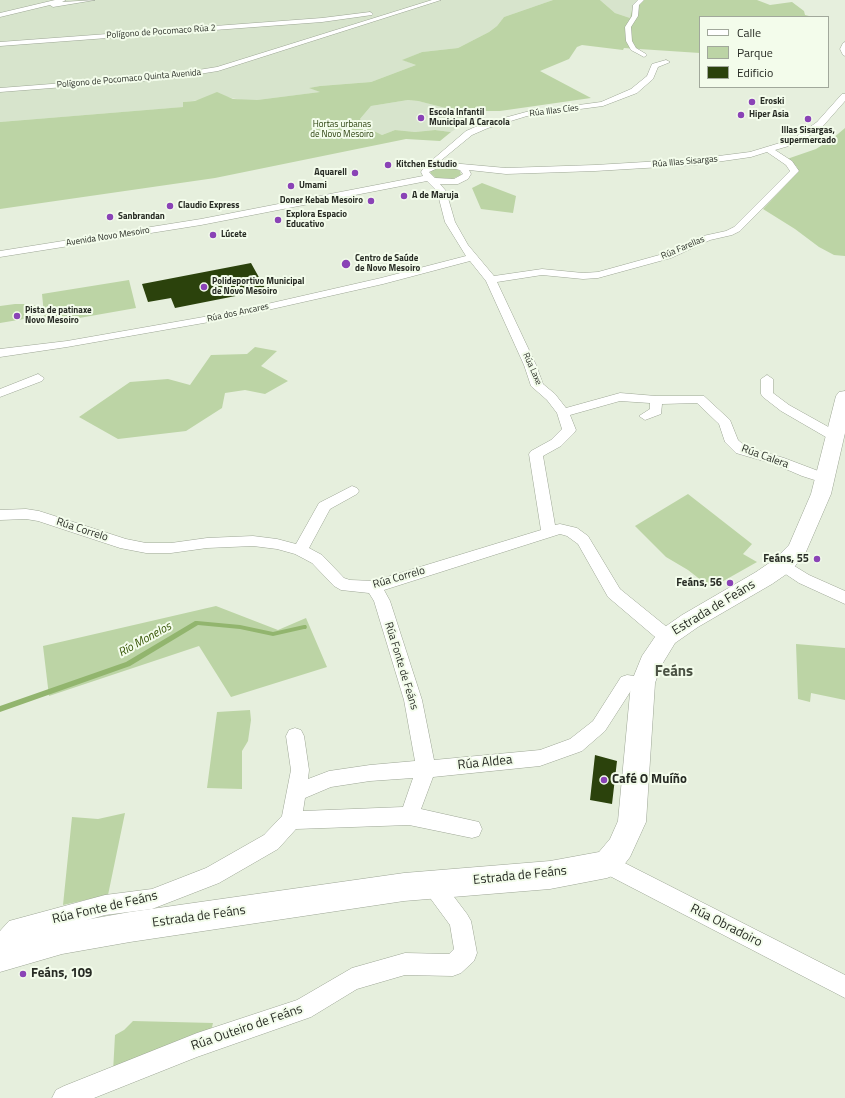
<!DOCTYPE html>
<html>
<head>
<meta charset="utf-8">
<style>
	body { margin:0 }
	#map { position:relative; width:845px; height:1098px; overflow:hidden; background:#e6efdd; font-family:"Titillium Web",sans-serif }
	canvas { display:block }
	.legend { position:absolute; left:699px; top:16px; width:130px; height:72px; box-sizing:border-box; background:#f3fceb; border:1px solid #a1a89b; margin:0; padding:5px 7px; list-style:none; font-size:12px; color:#272b24 }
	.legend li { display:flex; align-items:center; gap:8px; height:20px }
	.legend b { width:20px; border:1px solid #a1a89b }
</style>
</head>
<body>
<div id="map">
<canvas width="845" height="1098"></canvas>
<ul class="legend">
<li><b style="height:5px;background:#fff"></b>Calle</li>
<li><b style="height:11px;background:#bcd4a5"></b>Parque</li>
<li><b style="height:11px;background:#2b420c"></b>Edificio</li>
</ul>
</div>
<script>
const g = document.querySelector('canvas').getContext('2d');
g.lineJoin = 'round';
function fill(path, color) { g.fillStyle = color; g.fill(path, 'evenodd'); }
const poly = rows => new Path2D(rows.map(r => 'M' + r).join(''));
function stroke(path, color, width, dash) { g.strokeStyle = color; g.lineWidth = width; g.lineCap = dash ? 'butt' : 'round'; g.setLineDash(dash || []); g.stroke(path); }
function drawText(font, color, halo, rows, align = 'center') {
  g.font = font + ' "Titillium Web",sans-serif'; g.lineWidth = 4; g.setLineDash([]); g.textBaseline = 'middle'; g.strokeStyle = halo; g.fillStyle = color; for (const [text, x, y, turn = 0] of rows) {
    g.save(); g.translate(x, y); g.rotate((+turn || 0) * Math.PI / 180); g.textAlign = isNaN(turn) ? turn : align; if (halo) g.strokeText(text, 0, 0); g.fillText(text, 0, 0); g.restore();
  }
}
fill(poly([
	[0,0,553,0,504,17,497,26,489,32,458,48,422,52,403,60,416,65,371,82,320,86,310,88,321,92,257,100,246,101,227,97,183,102,184,107,0,122],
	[600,0,638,0,633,5,630,18,615,13],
	[408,100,418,101,483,117,469,121,451,132,435,130,415,132,395,130,382,135,368,128,360,119,371,106]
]), '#d7e4cc');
fill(poly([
	[553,0,600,0,615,13,630,18,633,5,638,0,757,0,770,5,792,2,804,11,805,15,813,17,700,17,700,53,624,48,623,50,582,45,577,47,569,59,540,71,591,98,500,111,485,111,473,115,418,101,408,100,371,106,360,119,368,128,382,135,395,130,415,132,435,130,451,132,440,141,406,139,215,178,0,209,0,122,183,107,183,102,195,101,217,92,233,99,257,100,320,92,309,88,320,86,371,82,416,65,402,60,422,52,458,48,489,32,497,26,504,17],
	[845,128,845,256,834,255,819,247,795,229,763,209,798,172,797,167,787,159,816,149,832,139],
	[439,167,455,168,460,171,461,175,452,179,436,178,430,173,432,170],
	[482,183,516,196,513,213,481,209,472,188],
	[129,280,136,308,45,324,42,294],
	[15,304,31,304,36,306,36,313,30,318,0,323,0,306],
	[255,347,277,351,261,366,288,381,265,394,245,390,225,393,222,408,186,431,118,439,79,417,130,382,168,379,190,385,211,355,247,354],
	[688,494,752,544,743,554,757,562,711,588,688,570,666,557,635,526],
	[216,606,278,630,306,618,327,667,231,697,199,646,49,696,43,646],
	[796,644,845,648,845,700,811,693,810,702,798,699],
	[250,710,251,720,248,741,242,751,242,789,207,788,217,712],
	[125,813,108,895,63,905,72,817,98,819],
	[133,1021,213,1023,210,1035,113,1072,115,1035,124,1030]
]), '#bcd4a5');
fill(poly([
	[195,621,197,621,240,625,273,632,304,625,306,625,307,627,306,629,304,629,273,636,240,629,198,625,130,666,0,712,0,706,126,662,195,621]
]), '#92b56e');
fill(poly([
	[251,263,266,290,175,308,171,298,148,302,142,284],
	[595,755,617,761,612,804,590,800]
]), '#2b420c');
const street = poly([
	[55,0,66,0,62,2,95,0,53,7,50,5,0,17,0,13,55,0],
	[432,0,441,0,218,71,167,79,0,92,0,88,167,75,217,67,432,0],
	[638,0,644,0,639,5,638,16,631,27,632,41,636,48,646,54,647,55,644,57,631,50,626,41,625,27,632,16,633,5,638,0],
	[370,12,373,14,372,15,322,22,0,46,0,42,322,18,370,12],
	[845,42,845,56,843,55,840,49,843,43,845,42],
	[666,60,670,62,668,63,658,67,653,79,637,93,603,106,527,116,488,128,472,135,439,162,506,168,595,165,695,159,750,152,793,139,817,122,842,94,845,94,845,101,823,126,799,143,775,150,792,161,799,171,740,231,732,235,710,240,671,258,598,278,583,279,542,275,497,282,536,365,543,384,555,394,566,408,620,393,656,396,704,396,730,420,738,440,746,447,784,458,829,475,831,478,829,481,824,483,802,476,774,464,736,453,725,442,719,424,697,403,662,404,661,414,645,420,639,416,650,409,650,403,620,401,570,415,576,430,574,433,561,446,543,456,555,525,560,524,577,528,588,536,620,589,673,632,675,637,673,642,667,643,661,642,608,597,578,544,567,536,560,534,384,590,390,601,422,700,434,760,540,750,570,739,593,721,621,677,627,675,649,678,652,683,649,688,643,690,632,689,605,731,582,751,540,766,433,777,421,809,479,822,482,829,479,836,472,838,409,825,296,829,278,849,219,883,152,909,105,915,23,938,8,954,0,957,0,931,9,921,105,895,152,889,206,868,264,835,282,816,291,770,286,736,289,730,295,728,301,730,304,736,309,770,308,779,329,771,370,765,415,761,404,700,374,601,369,593,341,590,334,586,312,563,295,554,277,549,253,546,207,548,171,553,146,553,120,548,38,521,26,519,0,520,0,510,26,509,39,511,126,539,146,543,171,543,207,538,253,536,277,539,296,544,319,503,352,486,357,488,359,491,357,494,330,509,309,548,322,555,344,578,350,580,374,581,541,530,529,454,531,451,551,440,562,429,557,413,547,400,531,386,524,365,486,281,470,261,383,284,232,318,67,347,0,357,0,349,67,341,232,312,381,278,466,256,445,222,437,191,427,181,201,225,0,257,0,251,201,219,423,176,421,172,424,167,466,131,482,124,526,112,601,102,631,89,647,76,652,64,666,60],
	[767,152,786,165,790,171,734,227,726,231,703,236,663,254,598,272,583,273,542,269,494,276,468,245,455,222,446,191,440,184,458,184,468,179,471,174,469,170,506,174,595,171,695,165,751,157,767,152],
	[438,168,456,169,460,170,463,174,454,179,435,178,429,172,438,168],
	[413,778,403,807,303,811,305,798,331,787,370,781,413,778],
	[38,374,44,378,42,381,0,397,0,389,38,374],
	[767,375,773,379,773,393,789,405,841,434,843,437,841,440,831,440,781,411,763,397,761,394,761,379,767,375],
	[783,559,809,575,845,591,845,604,799,583,778,569,775,565,778,561,783,559],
	[607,854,845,975,845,998,600,871,597,864,600,857,607,854],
	[432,874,439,877,467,914,471,921,477,953,474,961,461,973,453,976,405,975,357,989,311,1017,197,1057,94,1098,52,1098,56,1090,64,1086,197,1033,297,1000,352,968,405,953,449,954,454,949,450,925,425,891,422,884,425,877,432,874]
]);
const secondary = poly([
	[845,391,845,433,831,494,805,554,791,571,772,584,698,627,675,643,661,666,655,683,646,822,630,857,617,874,607,878,550,889,404,901,130,942,62,954,0,972,0,942,62,924,130,912,404,873,550,861,599,852,610,839,618,821,631,683,642,656,659,631,682,615,756,572,775,559,789,545,811,494,836,396,839,392,845,391]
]);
stroke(street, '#9da695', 1);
stroke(secondary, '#9da695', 1);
fill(street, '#fff');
fill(secondary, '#fff');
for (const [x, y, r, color] of [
	[752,102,4,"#8a43b6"],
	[741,115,4,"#8a43b6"],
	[421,118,4,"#8a43b6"],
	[808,119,4,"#8a43b6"],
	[388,165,4,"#8a43b6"],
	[355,173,4,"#8a43b6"],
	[291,186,4,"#8a43b6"],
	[404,196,4,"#8a43b6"],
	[371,201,4,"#8a43b6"],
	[170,206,4,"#8a43b6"],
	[110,217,4,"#8a43b6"],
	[278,220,4,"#8a43b6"],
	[213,235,4,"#8a43b6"],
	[346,264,5,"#8a43b6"],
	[204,287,4,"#8a43b6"],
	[17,316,4,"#8a43b6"],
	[817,559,4,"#8a43b6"],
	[730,583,4,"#8a43b6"],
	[604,780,4,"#8a43b6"],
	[23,974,4,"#8a43b6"]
]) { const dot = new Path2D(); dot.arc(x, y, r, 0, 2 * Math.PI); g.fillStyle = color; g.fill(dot); stroke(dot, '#f3fceb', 1.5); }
drawText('9px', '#272b24', '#f3fceb', [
	["Polígono de Pocomaco Rúa 2",161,32,-4],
	["Polígono de Pocomaco Quinta Avenida",129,79,-5],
	["Rúa Illas Cíes",554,111,-7],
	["Rúa Illas Sisargas",685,162,-5],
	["Avenida Novo Mesoiro",108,237,-9],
	["Rúa Farellas",683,248,-23],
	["Rúa dos Ancares",238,313,-12],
	["Rúa Laxe",532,369,66]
]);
drawText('bold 9px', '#272b24', '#f3fceb', [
	["Eroski",760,102],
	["Escola Infantil",429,113],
	["Municipal A Caracola",429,123],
	["Hiper Asia",749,115],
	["Illas Sisargas,",808,131,"center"],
	["supermercado",808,141,"center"],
	["Kitchen Estudio",396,165],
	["Aquarell",347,173,"right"],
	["Umami",299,186],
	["A de Maruja",412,196],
	["Doner Kebab Mesoiro",363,201,"right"],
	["Claudio Express",178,206],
	["Explora Espacio",286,215],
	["Educativo",286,225],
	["Sanbrandan",118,217],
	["Lúcete",221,235],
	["Centro de Saúde",355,259],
	["de Novo Mesoiro",355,269],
	["Polideportivo Municipal",212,282],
	["de Novo Mesoiro",212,292],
	["Pista de patinaxe",25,311],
	["Novo Mesoiro",25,321]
], 'left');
drawText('9px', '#2a400d', '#f3fceb', [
	["Hortas urbanas",342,125],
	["de Novo Mesoiro",342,135]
]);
drawText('11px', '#272b24', '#f3fceb', [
	["Rúa Calera",765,457,20],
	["Rúa Correlo",82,530,18],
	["Rúa Correlo",399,578,-16],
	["Rúa Fonte de Feáns",401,666,73]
]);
drawText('bold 11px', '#272b24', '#f3fceb', [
	["Feáns, 55",809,559],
	["Feáns, 56",722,583]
], 'right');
drawText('italic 12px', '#355404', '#f3fceb', [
	["Río Monelos",145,640,-29]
]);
drawText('13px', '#272b24', '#f3fceb', [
	["Estrada de Feáns",714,608,-31],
	["Rúa Aldea",485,763,-6],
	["Estrada de Feáns",520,876,-6],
	["Rúa Fonte de Feáns",105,908,-13],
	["Estrada de Feáns",199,917,-8],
	["Rúa Obradoiro",726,926,27],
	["Rúa Outeiro de Feáns",247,1028,-19]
]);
drawText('bold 13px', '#272b24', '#f3fceb', [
	["Café O Muíño",612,780],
	["Feáns, 109",31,974]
], 'left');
drawText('bold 15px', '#4a5143', '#f3fceb', [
	["Feáns",674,672]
]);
</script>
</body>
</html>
